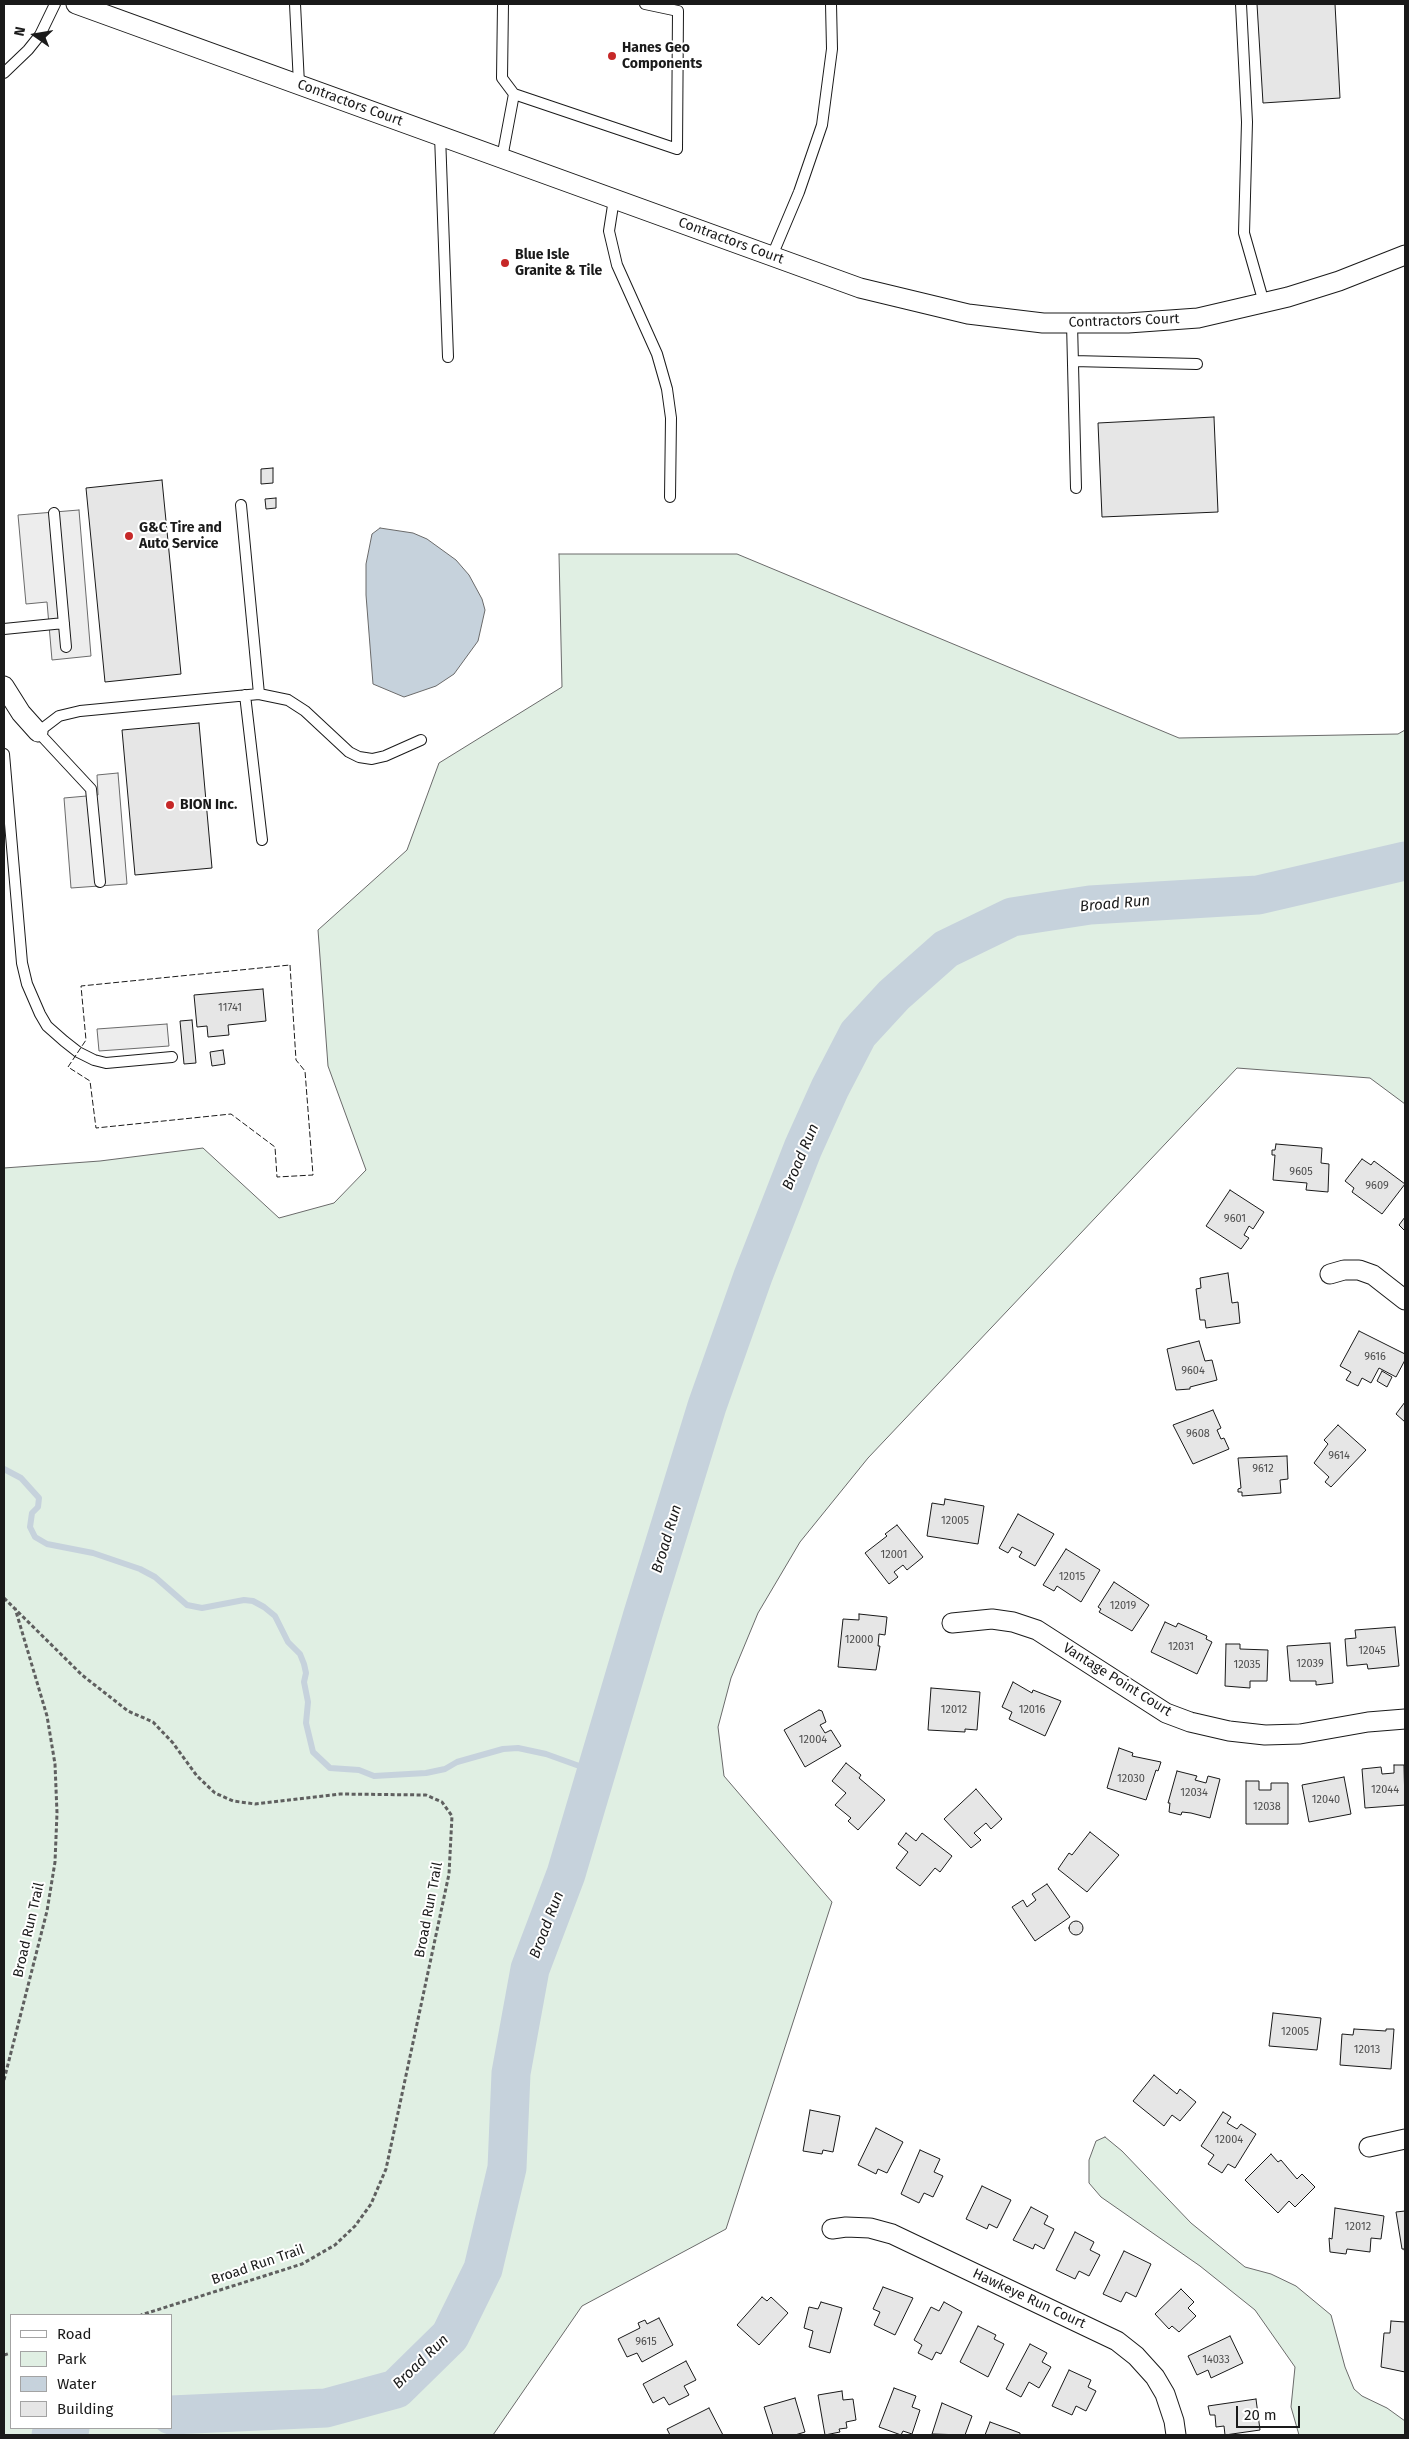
<!DOCTYPE html>
<html>
<head>
<meta charset="utf-8">
<style>
	body { margin:0 }
	#map { position:relative; width:1409px; height:2439px; overflow:hidden; background:#fff; font-family:"Fira Sans",sans-serif }
	canvas { display:block }
	.frame { position:absolute; inset:0; border:5px solid #1a1a1a; pointer-events:none }
	.legend { position:absolute; left:10px; top:2314px; width:162px; height:115px; box-sizing:border-box; background:#fff; border:1px solid #a3a3a3; margin:0; padding:6px 9px; list-style:none; font-size:15px; color:#1a1a1a }
	.legend li { display:flex; align-items:center; gap:10px; height:25px }
	.legend b { width:25px; border:1px solid #a3a3a3 }
	.north { position:absolute; left:10px; top:10px; width:50px; height:50px; -webkit-text-stroke:4px #fff; paint-order:stroke; rotate:283deg; font-size:14px; font-weight:700; line-height:20px; text-align:center; color:#1a1a1a }
	.north::after { content:''; display:block; margin:auto; width:18px; height:22px; background:#1a1a1a; clip-path:polygon(50% 0,100% 100%,50% 72%,0 100%) }
	.scale { position:absolute; left:1236px; top:2406px; width:64px; height:22px; box-sizing:border-box; border:2px solid #1a1a1a; border-top:0; padding-left:6px; font-size:15px; line-height:18px; white-space:nowrap; color:#1a1a1a; -webkit-text-stroke:4px #fff; paint-order:stroke }
</style>
</head>
<body>
<div id="map">
<canvas width="1409" height="2439"></canvas>
<div class="frame"></div>
<ul class="legend">
<li><b style="height:6px;background:#fff"></b>Road</li>
<li><b style="height:14px;background:#e0efe3"></b>Park</li>
<li><b style="height:14px;background:#c6d2dc"></b>Water</li>
<li><b style="height:14px;background:#e6e6e6"></b>Building</li>
</ul>
<div class="north">N</div>
<div class="scale">20 m</div>
</div>
<script>
const g = document.querySelector('canvas').getContext('2d');
g.lineJoin = 'round';
function fill(path, color) { g.fillStyle = color; g.fill(path, 'evenodd'); }
const poly = rows => new Path2D(rows.map(r => 'M' + r).join(''));
function stroke(path, color, width, dash) { g.strokeStyle = color; g.lineWidth = width; g.lineCap = dash ? 'butt' : 'round'; g.setLineDash(dash || []); g.stroke(path); }
function drawText(font, color, halo, rows, align = 'center') {
  g.font = font + ' "Fira Sans",sans-serif'; g.lineWidth = 4; g.setLineDash([]); g.textBaseline = 'middle'; g.strokeStyle = halo; g.fillStyle = color; for (const [text, x, y, turn = 0] of rows) {
    g.save(); g.translate(x, y); g.rotate((+turn || 0) * Math.PI / 180); g.textAlign = isNaN(turn) ? turn : align; if (halo) g.strokeText(text, 0, 0); g.fillText(text, 0, 0); g.restore();
  }
}
const green = poly([
	[559,554,737,554,1179,738,1398,734,1405,730,1405,1104,1370,1078,1237,1068,868,1458,800,1542,758,1613,731,1678,718,1727,724,1776,832,1902,726,2229,582,2306,493,2435,4,2435,4,1168,100,1161,203,1148,279,1218,334,1203,366,1170,328,1066,318,930,407,850,439,763,562,687,559,554],
	[11,2315,171,2315,171,2428,11,2428,11,2315],
	[1105,2137,1122,2151,1191,2223,1245,2267,1271,2274,1296,2286,1331,2315,1345,2367,1354,2389,1362,2396,1387,2408,1405,2421,1405,2435,1299,2435,1291,2407,1295,2367,1255,2310,1200,2266,1101,2197,1089,2183,1089,2160,1096,2141,1105,2137]
]);
fill(green, '#e0efe3');
stroke(green, '#6a6a6a', 1);
const parking = poly([
	[79,510,91,656,52,660,47,602,26,604,18,515,79,510],
	[118,773,127,884,71,888,64,798,98,795,97,775,118,773],
	[167,1024,169,1046,99,1051,97,1029,167,1024]
]);
fill(parking, '#ededed');
stroke(parking, '#6a6a6a', 1);
const water = poly([
	[380,528,413,533,427,539,456,560,469,575,482,599,485,610,478,641,454,674,436,686,404,697,373,684,366,595,366,564,372,534,380,528]
]);
fill(water, '#c6d2dc');
stroke(water, '#6a6a6a', 1);
stroke(poly([
	[4,1469,21,1478,39,1498,38,1507,32,1513,30,1527,35,1537,47,1544,93,1553,140,1569,155,1577,187,1605,202,1608,244,1600,253,1601,264,1607,275,1616,288,1642,300,1654,304,1664,306,1673,304,1682,308,1702,306,1723,313,1752,330,1768,359,1770,374,1776,426,1773,445,1769,457,1762,503,1749,518,1748,546,1754,596,1772]
]), '#c6d2dc', 6);
stroke(poly([
	[171,2415,326,2408,396,2389,450,2336,483,2269,507,2168,511,2073,530,1969,566,1874,643,1614,707,1406,753,1276,803,1148,830,1088,858,1034,894,995,946,949,1012,917,1090,905,1258,895,1405,861],
	[51,2435,70,2428]
]), '#c6d2dc', 39);
const building = poly([
	[1257,4,1335,4,1340,98,1263,103,1257,4],
	[1214,417,1218,512,1102,517,1098,423,1214,417],
	[273,468,273,483,261,484,261,469,273,468],
	[162,480,181,674,105,682,86,488,162,480],
	[276,498,276,508,266,509,265,499,276,498],
	[199,723,212,868,135,875,122,730,199,723],
	[263,989,266,1021,228,1025,229,1035,208,1037,207,1026,197,1027,194,995,263,989],
	[192,1020,196,1063,184,1064,180,1021,192,1020],
	[223,1050,225,1064,212,1066,210,1052,223,1050],
	[1276,1144,1322,1148,1321,1163,1329,1164,1328,1192,1306,1190,1307,1183,1273,1180,1275,1155,1272,1155,1272,1150,1275,1150,1276,1144],
	[1362,1159,1371,1165,1374,1161,1405,1184,1382,1214,1352,1192,1354,1188,1345,1181,1362,1159],
	[1230,1190,1264,1212,1253,1229,1249,1226,1244,1235,1249,1238,1241,1249,1206,1226,1230,1190],
	[1405,1217,1405,1231,1399,1225,1405,1217],
	[1228,1273,1232,1303,1238,1302,1240,1323,1206,1328,1205,1320,1200,1320,1196,1289,1201,1288,1200,1278,1228,1273],
	[1359,1331,1405,1354,1405,1360,1396,1377,1379,1368,1371,1383,1362,1378,1358,1386,1346,1380,1351,1372,1340,1366,1359,1331],
	[1199,1341,1205,1361,1212,1360,1217,1380,1190,1387,1190,1389,1176,1390,1167,1349,1199,1341],
	[1382,1371,1392,1377,1387,1387,1377,1381,1382,1371],
	[1405,1402,1405,1422,1396,1414,1405,1402],
	[1213,1410,1221,1428,1217,1430,1221,1439,1224,1438,1229,1449,1193,1464,1173,1425,1213,1410],
	[1338,1425,1366,1450,1331,1487,1325,1482,1329,1477,1314,1463,1328,1444,1324,1440,1338,1425],
	[1287,1456,1288,1479,1280,1480,1281,1493,1242,1496,1242,1492,1238,1492,1238,1489,1241,1488,1238,1458,1287,1456],
	[945,1499,984,1506,978,1544,927,1536,932,1503,944,1505,945,1499],
	[1018,1514,1054,1534,1035,1566,1019,1557,1022,1552,1012,1547,1008,1553,999,1548,1018,1514],
	[897,1525,923,1557,907,1570,903,1565,894,1572,898,1577,889,1584,865,1553,887,1536,885,1534,897,1525],
	[1066,1549,1100,1570,1081,1602,1057,1586,1054,1591,1043,1585,1066,1549],
	[1114,1582,1149,1605,1132,1631,1099,1612,1101,1609,1098,1607,1114,1582],
	[859,1614,887,1617,885,1635,879,1634,878,1646,880,1646,876,1670,838,1667,843,1619,859,1620,859,1614],
	[1165,1622,1176,1627,1178,1623,1207,1636,1206,1639,1212,1642,1197,1674,1151,1652,1165,1622],
	[1395,1627,1399,1666,1368,1669,1367,1664,1347,1666,1345,1639,1356,1638,1355,1630,1395,1627],
	[1330,1643,1333,1683,1316,1685,1316,1681,1290,1681,1287,1646,1330,1643],
	[1226,1644,1240,1644,1240,1649,1268,1650,1267,1681,1250,1681,1250,1688,1225,1686,1226,1644],
	[1013,1682,1032,1693,1033,1690,1061,1701,1045,1736,1009,1719,1012,1712,1002,1707,1013,1682],
	[931,1688,980,1692,977,1730,965,1729,965,1732,928,1730,931,1688],
	[819,1710,822,1711,826,1722,820,1725,825,1733,831,1730,841,1746,805,1767,784,1730,819,1710],
	[1119,1748,1133,1753,1132,1756,1161,1762,1158,1771,1156,1770,1146,1800,1107,1788,1119,1748],
	[846,1763,861,1775,859,1778,885,1800,858,1830,848,1821,851,1818,835,1805,846,1793,832,1781,846,1763],
	[1394,1765,1404,1765,1405,1805,1365,1808,1362,1769,1381,1767,1382,1774,1394,1773,1394,1765],
	[1177,1771,1197,1776,1195,1780,1206,1783,1208,1776,1220,1779,1210,1818,1191,1813,1182,1812,1181,1815,1169,1812,1170,1803,1168,1803,1177,1771],
	[1344,1777,1351,1814,1309,1822,1302,1785,1344,1777],
	[1246,1781,1259,1781,1259,1790,1271,1790,1271,1783,1288,1783,1288,1824,1246,1824,1246,1781],
	[976,1789,1002,1819,991,1829,986,1823,974,1833,981,1840,971,1848,944,1819,976,1789],
	[1090,1832,1119,1855,1087,1892,1058,1869,1069,1853,1072,1855,1090,1832],
	[906,1833,916,1841,922,1833,952,1856,940,1872,935,1868,920,1886,896,1868,908,1852,898,1844,906,1833],
	[1047,1884,1070,1917,1035,1941,1012,1907,1023,1900,1027,1907,1036,1900,1032,1894,1047,1884],
	'1069 1928a7 7 0 1 1 14 0a7 7 0 1 1-14 0Z',
	[1273,2013,1321,2018,1317,2050,1269,2046,1273,2013],
	[1354,2029,1386,2031,1386,2029,1394,2029,1391,2069,1340,2065,1342,2034,1353,2035,1354,2029],
	[1154,2075,1177,2094,1180,2089,1196,2102,1180,2121,1172,2115,1164,2126,1133,2101,1154,2075],
	[810,2110,840,2116,833,2152,823,2150,822,2154,803,2151,810,2110],
	[1223,2112,1231,2117,1227,2123,1237,2129,1241,2124,1256,2134,1235,2168,1228,2164,1222,2173,1208,2164,1214,2155,1201,2146,1223,2112],
	[876,2128,903,2142,887,2173,878,2169,876,2174,858,2165,876,2128],
	[920,2150,940,2159,934,2172,943,2176,933,2197,924,2193,919,2203,901,2194,920,2150],
	[1271,2154,1278,2162,1281,2160,1297,2179,1302,2174,1315,2187,1295,2207,1289,2201,1278,2213,1245,2180,1271,2154],
	[982,2186,1011,2200,997,2228,989,2224,987,2229,966,2219,982,2186],
	[1031,2207,1048,2216,1044,2224,1054,2229,1044,2249,1035,2244,1033,2249,1013,2240,1031,2207],
	[1335,2208,1384,2216,1381,2239,1371,2238,1370,2252,1347,2249,1346,2254,1330,2252,1329,2238,1332,2239,1335,2208],
	[1405,2211,1405,2253,1404,2249,1402,2249,1396,2212,1405,2211],
	[1075,2232,1094,2242,1090,2250,1100,2255,1089,2276,1079,2271,1075,2279,1056,2270,1075,2232],
	[1124,2251,1151,2264,1136,2297,1126,2292,1121,2302,1103,2294,1124,2251],
	[883,2287,913,2298,895,2335,874,2325,880,2312,873,2309,883,2287],
	[1181,2289,1194,2302,1188,2308,1196,2316,1179,2332,1172,2326,1169,2329,1155,2314,1181,2289],
	[762,2297,767,2301,771,2297,788,2313,759,2345,737,2325,762,2297],
	[821,2302,842,2308,830,2353,809,2347,813,2331,804,2328,809,2307,818,2309,821,2302],
	[944,2302,962,2312,941,2354,936,2352,932,2360,918,2353,922,2345,914,2340,931,2307,939,2311,944,2302],
	[659,2318,673,2345,642,2362,637,2353,627,2357,618,2339,640,2328,638,2323,645,2320,647,2324,659,2318],
	[1391,2321,1405,2322,1405,2372,1381,2367,1384,2333,1390,2333,1391,2321],
	[978,2326,996,2335,994,2339,1004,2344,988,2377,960,2362,978,2326],
	[1230,2336,1243,2363,1211,2378,1208,2370,1197,2375,1188,2356,1230,2336],
	[1030,2344,1047,2353,1042,2362,1051,2367,1039,2388,1029,2382,1021,2397,1006,2389,1030,2344],
	[686,2361,696,2380,684,2386,689,2395,669,2405,664,2397,653,2403,643,2384,686,2361],
	[1069,2370,1091,2380,1088,2387,1096,2391,1086,2411,1076,2406,1072,2415,1052,2406,1069,2370],
	[894,2388,916,2396,912,2407,920,2410,912,2434,903,2431,901,2435,879,2427,894,2388],
	[842,2391,843,2400,853,2399,856,2420,846,2422,847,2428,839,2429,840,2432,825,2435,818,2395,842,2391],
	[795,2398,805,2432,795,2435,773,2435,764,2407,795,2398],
	[1256,2399,1260,2430,1225,2435,1224,2426,1216,2427,1215,2415,1210,2415,1208,2406,1256,2399],
	[942,2403,972,2416,965,2435,932,2434,942,2403],
	[709,2408,723,2435,670,2435,667,2429,709,2408],
	[990,2422,1020,2433,1020,2435,985,2435,990,2422]
]);
fill(building, '#e6e6e6');
stroke(building, '#1a1a1a', 1);
const service = poly([
	[295,4,299,84],
	[503,4,502,78,514,94,677,149,678,11,645,4],
	[1241,4,1247,122,1244,233,1264,303],
	[4,73,28,50,40,35,55,4],
	[440,135,448,357],
	[502,158,514,94],
	[614,199,609,231,617,265,657,354,667,389,671,418,670,497],
	[772,256,799,192,822,125,832,49,831,4],
	[1072,323,1076,488],
	[1073,361,1197,364],
	[54,513,66,647],
	[4,629,64,623],
	[259,694,288,700,305,711,349,752,359,757,372,759,385,756,421,740],
	[245,695,262,840],
	[4,754,22,963,27,984,40,1014,47,1026,64,1041,78,1052,94,1060,106,1063,172,1057],
	[100,882,91,789,38,732,59,716,80,711,259,694,241,505]
]);
const minor = poly([
	[76,4,860,288,968,314,1043,323,1128,323,1198,318,1288,297,1339,281,1405,255],
	[4,686,21,713,38,732],
	[1330,1274,1344,1270,1359,1270,1373,1275,1405,1300],
	[952,1623,992,1619,1013,1622,1037,1630,1166,1713,1190,1722,1229,1731,1265,1735,1300,1734,1368,1722,1405,1719],
	[1369,2147,1405,2139],
	[832,2229,846,2227,870,2228,892,2234,1117,2341,1136,2356,1155,2377,1165,2394,1174,2421,1176,2435]
]);
stroke(service, '#1a1a1a', 12);
stroke(minor, '#1a1a1a', 21);
stroke(poly([
	[4,1598,82,1675,128,1711,153,1722,173,1743,197,1776,215,1793,233,1801,255,1804,340,1794,426,1795,442,1802,452,1816,449,1874,386,2169,371,2204,355,2226,335,2245,302,2264,141,2315],
	[4,2080,47,1911,55,1862,57,1813,55,1764,47,1716,15,1608],
	[4,2355,11,2353]
]), '#5f5f5f', 3, [4, 2.5]);
stroke(service, '#fff', 10);
stroke(minor, '#fff', 19);
stroke(poly([
	[290,965,296,1060,305,1071,313,1175,277,1177,275,1147,231,1114,96,1128,90,1081,68,1067,86,1040,81,986,290,965]
]), '#1a1a1a', 1, [6, 2.5]);
for (const [x, y, r, color] of [
	[612,56,5,"#c62828"],
	[505,263,5,"#c62828"],
	[129,536,5,"#c62828"],
	[170,805,5,"#c62828"]
]) { const dot = new Path2D(); dot.arc(x, y, r, 0, 2 * Math.PI); g.fillStyle = color; g.fill(dot); stroke(dot, '#fff', 2); }
drawText('11px', '#4d4d4d', null, [
	["11741",230,1008],
	["9605",1301,1172],
	["9609",1377,1186],
	["9601",1235,1219],
	["9616",1375,1357],
	["9604",1193,1371],
	["9608",1198,1434],
	["9614",1339,1456],
	["9612",1263,1469],
	["12005",955,1521],
	["12001",894,1555],
	["12015",1072,1577],
	["12019",1123,1606],
	["12000",859,1640],
	["12031",1181,1647],
	["12045",1372,1651],
	["12039",1310,1664],
	["12035",1247,1665],
	["12012",954,1710],
	["12016",1032,1710],
	["12004",813,1740],
	["12030",1131,1779],
	["12044",1385,1790],
	["12034",1194,1793],
	["12040",1326,1800],
	["12038",1267,1807],
	["12005",1295,2032],
	["12013",1367,2050],
	["12004",1229,2140],
	["12012",1358,2227],
	["9615",646,2342],
	["14033",1216,2360]
]);
drawText('bold 14px', '#1a1a1a', '#fff', [
	["Hanes Geo",622,48],
	["Components",622,64],
	["Blue Isle",515,255],
	["Granite & Tile",515,271],
	["G&C Tire and",139,528],
	["Auto Service",139,544],
	["BION Inc.",180,805]
], 'left');
drawText('14px', '#1a1a1a', '#fff', [
	["Contractors Court",350,103,20],
	["Contractors Court",731,241,20],
	["Contractors Court",1124,321,-2],
	["Vantage Point Court",1117,1680,32],
	["Broad Run Trail",429,1910,-79],
	["Broad Run Trail",29,1930,-77],
	["Broad Run Trail",258,2265,-19],
	["Hawkeye Run Court",1029,2299,25]
]);
drawText('italic 15px', '#1a1a1a', '#fff', [
	["Broad Run",1115,904,-5],
	["Broad Run",801,1157,-67],
	["Broad Run",667,1539,-73],
	["Broad Run",547,1925,-69],
	["Broad Run",421,2362,-44]
]);
</script>
</body>
</html>
